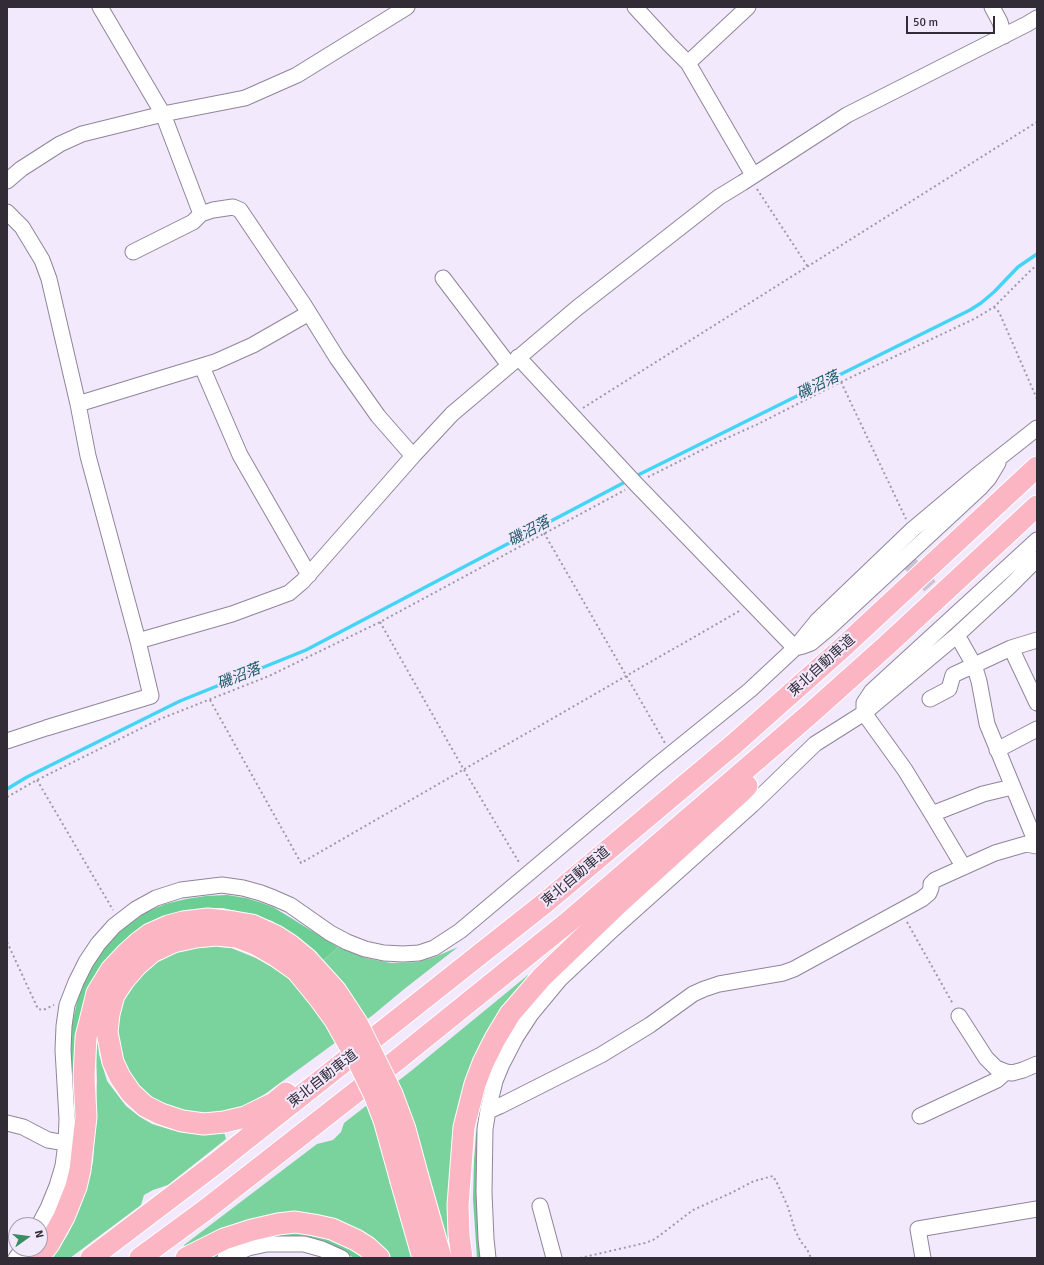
<!DOCTYPE html>
<html>
<head>
<meta charset="utf-8">
<style>
	body { margin:0 }
	#map { position:relative; width:1044px; height:1265px; overflow:hidden; background:#f3e9fd; font-family:Signika,sans-serif }
	canvas { display:block }
	.frame { position:absolute; inset:0; border:8px solid #312c36; pointer-events:none }
	.north { position:absolute; left:8px; top:1217px; width:40px; height:40px; box-sizing:border-box; background:#f3e9fd; border:1px solid #a59dad; border-radius:50%; rotate:76deg; font-size:11px; font-weight:700; line-height:16px; text-align:center; color:#312c36 }
	.north::after { content:''; display:block; margin:auto; width:14px; height:18px; background:#3a8f62; clip-path:polygon(50% 0,100% 100%,50% 72%,0 100%) }
	.scale { position:absolute; left:906px; top:16px; width:89px; height:18px; box-sizing:border-box; border:2px solid #312c36; border-top:0; padding-left:5px; font-size:12px; line-height:14px; white-space:nowrap; color:#312c36; -webkit-text-stroke:3px #f3e9fd; paint-order:stroke }
</style>
</head>
<body>
<div id="map">
<canvas width="1044" height="1265"></canvas>
<div class="frame"></div>
<div class="north">N</div>
<div class="scale">50 m</div>
</div>
<script>
const g = document.querySelector('canvas').getContext('2d');
g.lineJoin = 'round';
function fill(path, color) { g.fillStyle = color; g.fill(path, 'evenodd'); }
const poly = rows => new Path2D(rows.map(r => 'M' + r).join(''));
function stroke(path, color, width, dash) { g.strokeStyle = color; g.lineWidth = width; g.lineCap = dash ? 'butt' : 'round'; g.setLineDash(dash || []); g.stroke(path); }
function drawText(font, color, halo, rows, align = 'center') {
  g.font = font + ' Signika,"Noto Sans JP",sans-serif'; g.lineWidth = 4; g.setLineDash([]); g.textBaseline = 'middle'; g.strokeStyle = halo; g.fillStyle = color; for (const [text, x, y, turn = 0] of rows) {
    g.save(); g.translate(x, y); g.rotate((+turn || 0) * Math.PI / 180); g.textAlign = isNaN(turn) ? turn : align; if (halo) g.strokeText(text, 0, 0); g.fillText(text, 0, 0); g.restore();
  }
}
fill(poly([
	[218,944,219,947,231,948,256,958,270,966,287,977,296,987,338,947,366,958,391,963,417,962,435,957,458,947,403,990,373,1015,265,1094,240,1108,216,1114,191,1114,155,1103,125,1074,114,1033,121,1004,130,985,156,960,173,951],
	[528,975,530,978,481,1048,456,1258,392,1258,372,1242,186,1249,184,1245,317,1144,333,1140,341,1132,344,1123,411,1071],
	[97,1026,99,1054,107,1081,126,1106,140,1117,152,1124,172,1130,197,1133,224,1132,226,1139,168,1185,153,1190,144,1195,141,1205,70,1258,52,1258,68,1234,78,1213,86,1189,93,1162,96,1111,97,1080,96,1051]
]), '#7ad39d');
fill(poly([
	[227,895,246,898,262,903,273,907,338,947,323,961,299,940,272,921,244,913,223,908,207,908,189,911,130,938,113,953,100,972,77,1103,72,1106,70,1034,78,997,93,962,108,943,124,928,145,913,165,904,186,899,206,896],
	[492,1082,482,1258,477,1258,473,1199,474,1161,476,1134,482,1107],
	[280,1231,318,1232,370,1258,354,1258,341,1250,251,1244,216,1258,206,1258,222,1250]
]), '#6bcf94');
stroke(poly([
	[634,477,970,310,981,303,994,292,1018,267,1037,254],
	[7,789,27,777,180,701,306,650,627,481]
]), '#44d4f6', 3.5);
stroke(poly([
	[905,558,955,615]
]), '#ccc3d5', 15, [15, 8]);
const minor = poly([
	[100,7,163,114,201,214,213,210,233,207,240,210,304,305,337,358,378,416,413,456],
	[635,7,669,44,688,63,753,175],
	[992,7,1000,22,1004,36],
	[688,63,748,7],
	[7,181,21,169,60,144,82,134,163,114,245,98,297,75,407,7],
	[7,212,22,227,42,260,49,279,78,404,88,456,138,641,151,696,46,728,7,741],
	[133,252,193,222,201,214],
	[443,278,509,365],
	[518,357,636,484,795,648,803,646,811,643,829,628,980,488,989,478,998,463],
	[202,367,240,455,309,575],
	[78,404,215,362,253,345,309,313],
	[956,636,961,642,974,665,979,681,987,724,1037,845],
	[138,641,232,614,289,593,303,581,413,456,452,414,577,308,719,197,742,183,847,115,1027,24,1037,18],
	[1011,648,1037,703],
	[930,699,949,689,953,675,1011,648,1037,640],
	[997,750,1037,729],
	[932,814,983,794,1012,787],
	[963,866,932,814,905,770,864,713,864,703,872,691,1037,540],
	[959,1016,986,1058,996,1068,1006,1072,1012,1073,1023,1070,1037,1064],
	[488,1110,491,1110,500,1106,601,1055,650,1025,693,994,704,989,719,984,783,973,794,969,922,899,929,893,931,888,931,884,935,880,995,853,1026,844,1037,846],
	[920,1116,997,1080,1006,1072],
	[7,1123,23,1127,48,1140,66,1143],
	[540,1206,554,1258],
	[39,1225,48,1208,57,1186,63,1166,66,1143,67,1119,63,1050,64,1026,67,1005,76,982,86,962,98,944,114,926,136,909,156,898,181,890,222,885,243,888,261,893,274,898,290,905,330,933,347,942,365,949,384,953,403,954,419,953,434,948,460,931,656,766,750,690,795,648,817,621,913,529,975,477,1037,428],
	[16,1258,23,1249],
	[225,1258,248,1248,267,1244,304,1244,322,1249,342,1258],
	[488,1258,486,1239,484,1192,485,1129,488,1110,495,1081,502,1064,516,1037,531,1014,560,979,609,933,752,805,815,744,864,713,956,636,1009,587,1037,559],
	[923,1258,918,1229,1037,1209]
]);
const highway = poly([
	[286,1093,274,1103,245,1117,224,1122,204,1124,182,1121,161,1114,145,1106,131,1093,120,1077,113,1062,107,1032,109,1014,114,995,124,980,137,965,152,952,173,942,196,937,216,935,237,937,255,944,276,956,297,971],
	[418,1177,441,1258],
	[401,1181,423,1258],
	[38,1258,49,1244,64,1217,76,1187,80,1170,86,1117,84,1076,86,1037,97,993,111,970,127,953,138,943,150,934,168,926,183,922,208,919,234,922,252,925,276,936,290,945,307,959],
	[91,1258,215,1164,546,902,734,744,842,648,1037,467],
	[140,1258,204,1211,397,1060,567,923,811,713,887,645,1037,506],
	[186,1258,224,1239,252,1230,278,1224,295,1222,314,1225,332,1229,356,1240,367,1247,379,1258],
	[462,1258,459,1235,458,1205,464,1127,475,1084,483,1063,495,1039,510,1014,542,977,619,903,740,793,747,786]
]);
stroke(minor, '#90849a', 17);
stroke(highway, '#fff', 23);
stroke(poly([
	[757,189,808,267],
	[994,307,999,312,1037,399],
	[841,382,906,519],
	[583,408,1037,122],
	[648,477,716,443,758,424,841,382,976,318,994,307,1029,272,1037,265],
	[544,533,665,743],
	[380,622,464,770,520,864],
	[210,700,301,863,741,610],
	[37,780,113,910],
	[7,797,37,780,160,719,269,676,380,622,625,490],
	[907,922,953,1004],
	[7,942,38,1009,43,1010,54,1005],
	[580,1258,645,1243,653,1240,659,1236,693,1210,731,1193,754,1181,773,1176,777,1183,788,1207,795,1230,801,1242,807,1249,811,1258]
]), '#a098a8', 2, [2, 3]);
stroke(minor, '#fff', 15);
stroke(highway, '#fcb6c3', 21);
const highwayBridge = poly([
	[307,959,336,991,357,1023,392,1094,405,1129,418,1177],
	[297,971,319,998,335,1020,358,1061,374,1094,384,1120,401,1181]
]);
stroke(highwayBridge, '#fff', 23, []);
stroke(highwayBridge, '#fcb6c3', 21);
drawText('14px', '#312c36', '#f3e9fd', [
	["東北自動車道",822,666,-42],
	["東北自動車道",576,877,-40],
	["東北自動車道",323,1079,-38]
]);
drawText('italic 15px', '#225c6a', '#f3e9fd', [
	["磯沼落",818,386,-26],
	["磯沼落",529,532,-28],
	["磯沼落",239,677,-22]
]);
</script>
</body>
</html>
